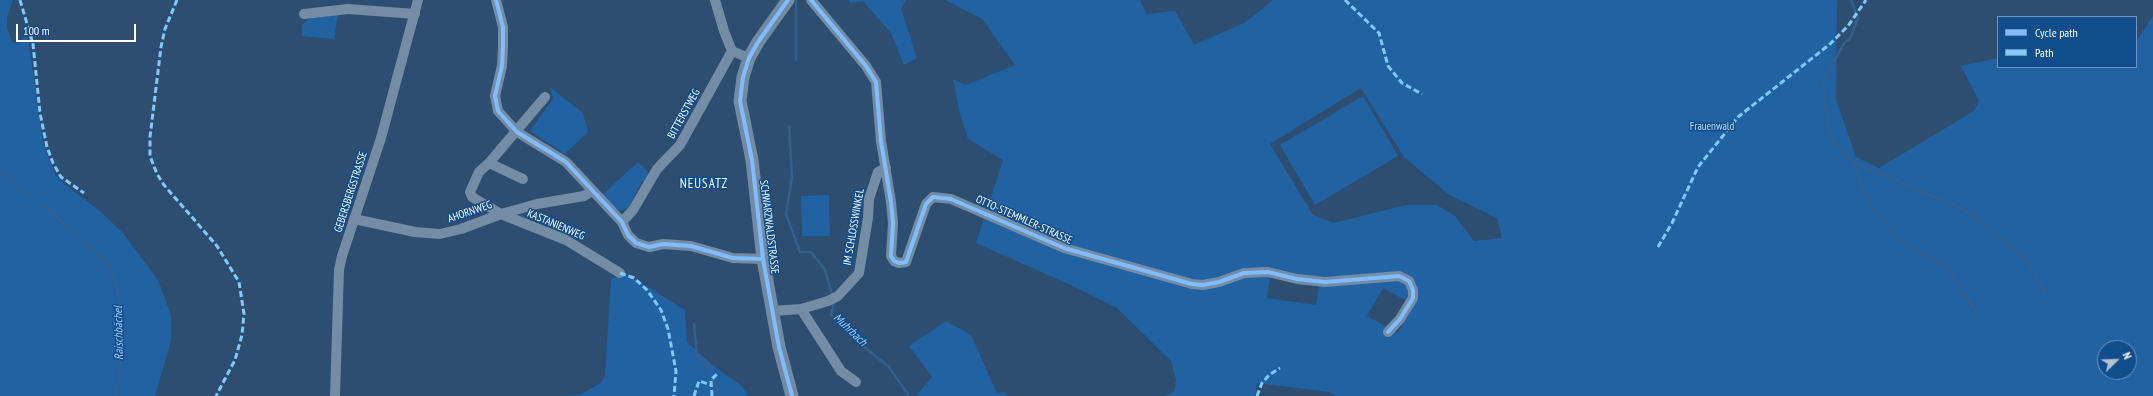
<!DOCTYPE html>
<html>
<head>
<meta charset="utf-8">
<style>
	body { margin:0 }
	#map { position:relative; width:2153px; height:396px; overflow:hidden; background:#2d4e70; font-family:"PT Sans Narrow",sans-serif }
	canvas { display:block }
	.legend { position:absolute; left:1997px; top:16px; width:140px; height:52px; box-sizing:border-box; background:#104d8d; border:1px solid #7094bb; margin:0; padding:5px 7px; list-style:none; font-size:12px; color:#fff }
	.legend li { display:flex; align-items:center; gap:8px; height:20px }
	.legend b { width:20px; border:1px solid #7094bb }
	.north { position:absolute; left:2097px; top:340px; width:40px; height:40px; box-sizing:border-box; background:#104d8d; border:1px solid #7094bb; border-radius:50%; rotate:67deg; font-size:11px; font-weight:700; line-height:16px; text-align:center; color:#fff }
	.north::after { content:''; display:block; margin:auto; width:14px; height:18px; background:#b6c1cd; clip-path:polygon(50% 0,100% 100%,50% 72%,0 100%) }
	.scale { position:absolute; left:16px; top:24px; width:120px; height:18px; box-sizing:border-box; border:2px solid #fff; border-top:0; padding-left:5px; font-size:12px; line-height:14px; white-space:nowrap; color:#fff; -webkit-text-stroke:3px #104d8d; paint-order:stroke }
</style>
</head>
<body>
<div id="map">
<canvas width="2153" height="396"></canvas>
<ul class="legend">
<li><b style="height:5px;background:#80bcff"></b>Cycle path</li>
<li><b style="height:5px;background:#80caff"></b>Path</li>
</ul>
<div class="north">N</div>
<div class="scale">100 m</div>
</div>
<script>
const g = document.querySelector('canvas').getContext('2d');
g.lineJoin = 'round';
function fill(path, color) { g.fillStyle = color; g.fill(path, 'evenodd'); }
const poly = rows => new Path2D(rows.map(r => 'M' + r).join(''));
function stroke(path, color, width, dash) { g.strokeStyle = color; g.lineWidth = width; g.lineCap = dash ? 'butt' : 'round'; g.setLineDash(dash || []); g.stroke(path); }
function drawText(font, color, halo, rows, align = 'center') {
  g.font = font + ' "PT Sans Narrow",sans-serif'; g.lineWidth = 3; g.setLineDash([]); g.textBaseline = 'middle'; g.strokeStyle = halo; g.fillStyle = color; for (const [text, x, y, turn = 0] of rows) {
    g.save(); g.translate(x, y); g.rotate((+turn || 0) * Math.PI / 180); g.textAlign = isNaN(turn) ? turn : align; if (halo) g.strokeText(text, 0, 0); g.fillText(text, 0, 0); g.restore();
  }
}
fill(poly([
	[0,0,13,0,7,17,7,28,12,42,18,44,24,37,28,38,43,143,55,174,63,183,100,211,123,233,158,280,166,301,171,316,171,341,155,396,0,396],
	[848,0,906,0,901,9,917,58,904,65,891,33,863,1,850,3],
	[945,0,1140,0,1147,14,1175,11,1194,45,1246,22,1273,0,1837,0,1836,100,1856,157,1879,168,1974,111,1979,101,1961,66,1998,58,1998,67,2136,67,2136,42,2153,16,2153,396,1336,396,1329,392,1257,383,1255,396,1165,396,1175,391,1176,379,1171,361,1117,308,1073,286,976,243,1003,160,968,139,959,110,953,79,966,85,1015,65,982,19],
	[1361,88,1404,157,1448,194,1497,218,1502,238,1474,241,1455,216,1437,205,1406,205,1334,223,1313,215,1270,144],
	[1270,278,1319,286,1316,305,1267,298],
	[1383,288,1414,305,1398,333,1367,316],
	[2105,348,2129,348,2129,372,2105,372],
	[338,15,334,39,302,36,302,25,307,20,317,16],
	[550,87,583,113,588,132,565,154,530,131,553,99],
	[1363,96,1398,156,1315,205,1280,145],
	[638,162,650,174,645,182,642,181,628,208,620,211,615,209,603,194],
	[829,195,830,236,802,236,801,196],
	[625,273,685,310,687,342,717,369,741,385,748,396,558,396,579,395,601,383,605,375,611,279],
	[946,321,971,335,997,393,1005,392,1007,396,916,396,932,377,909,346]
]), '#2062a2');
stroke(poly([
	[1851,0,1858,18,1850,39,1845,42,1823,80,1828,124,1834,142,1855,163,1965,210,2025,258,2045,292],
	[796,60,796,1],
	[789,126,792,177,786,214,800,252,811,252,825,270,833,297],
	[1855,164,1861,187,1876,213,1907,246,1947,267,1978,315],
	[0,166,15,185,26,194],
	[43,204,107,263,117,288,122,320,119,380,115,396],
	[834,301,831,315,869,351,889,367,909,396],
	[694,324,697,356,709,368,717,387,717,396]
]), '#33608e', 2.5);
stroke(poly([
	[496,0,503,27,503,46,502,66,495,96,498,111,517,132,566,162,622,222,628,235,636,243,649,247,663,244,691,246,733,258,763,259],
	[715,0,724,31,732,51,749,58],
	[811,0,866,66,876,82,881,141,891,202,893,223,891,256,894,261,899,263,906,262,926,204,933,197,951,199,1064,248,1192,284,1203,285,1219,282,1244,273,1268,272,1297,279,1325,282,1399,276,1409,281,1413,290,1413,298,1400,319,1388,332],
	[304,14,348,9,415,14],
	[545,97,489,163,479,172,470,192,472,197,501,214,566,240,620,273],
	[489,163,523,179],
	[354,219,415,232,440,234,461,229,501,214,537,204,584,196,592,191],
	[622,222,633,210,657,169,680,145,732,51],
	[801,309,841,371,856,382],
	[773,311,801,309,828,301,838,296,859,273,868,218,869,199,878,172,886,168],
	[335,396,339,270,342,256,381,138,418,0]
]), '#748ca4', 10);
stroke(poly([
	[788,0,758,42,749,58,743,77,740,101,752,160,763,259,779,347,792,396]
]), '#738aa3', 13);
stroke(poly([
	[20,0,33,44,40,113,47,147,53,163,61,177,84,193],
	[177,0,165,29,161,47,150,137,150,156,157,174,164,185,217,246,239,282,244,314,242,335,235,360,216,396],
	[1345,0,1379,33,1388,66,1402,83,1422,94],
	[1658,247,1672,223,1698,167,1738,117,1830,44,1848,26,1866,0],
	[620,273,634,278,647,290,661,310,668,329,676,371,674,396],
	[694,396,699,381,711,385],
	[712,396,711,380,717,374],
	[1257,396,1262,383,1269,375,1280,368]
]), '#80caff', 3, [6, 3]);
stroke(poly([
	[496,0,503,27,503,46,502,66,495,96,498,111,517,132,566,162,622,222,628,235,636,243,649,247,663,244,691,246,733,258,763,259],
	[788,0,758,42,749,58,743,77,740,101,752,160,763,259,779,347,792,396],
	[811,0,866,66,876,82,881,141,891,202,893,223,891,256,894,261,899,263,906,262,926,204,933,197,951,199,1064,248,1192,284,1203,285,1219,282,1244,273,1268,272,1297,279,1325,282,1399,276,1409,281,1413,290,1413,298,1400,319,1388,332]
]), '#80bcff', 4);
drawText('11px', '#fff', '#104d8d', [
	["BITTERSTWEG",684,114,-61],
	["GEBERSBERGSTRASSE",351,192,-72],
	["AHORNWEG",470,212,-19],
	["OTTO-STEMMLER-STRASSE",1024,220,24],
	["KASTANIENWEG",556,225,23],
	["SCHWARZWALDSTRASSE",769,227,83],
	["IM SCHLOSSWINKEL",854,227,-80]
]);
drawText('11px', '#bedefd', '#104d8d', [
	["Frauenwald",1712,127]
]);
drawText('italic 12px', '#a3cffa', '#104d8d', [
	["Muhrbach",850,330,44],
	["Raischbächel",119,333,-91]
]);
g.letterSpacing = '1px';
drawText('13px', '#fff', '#104d8d', [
	["NEUSATZ",704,184]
]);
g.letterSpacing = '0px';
</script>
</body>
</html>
